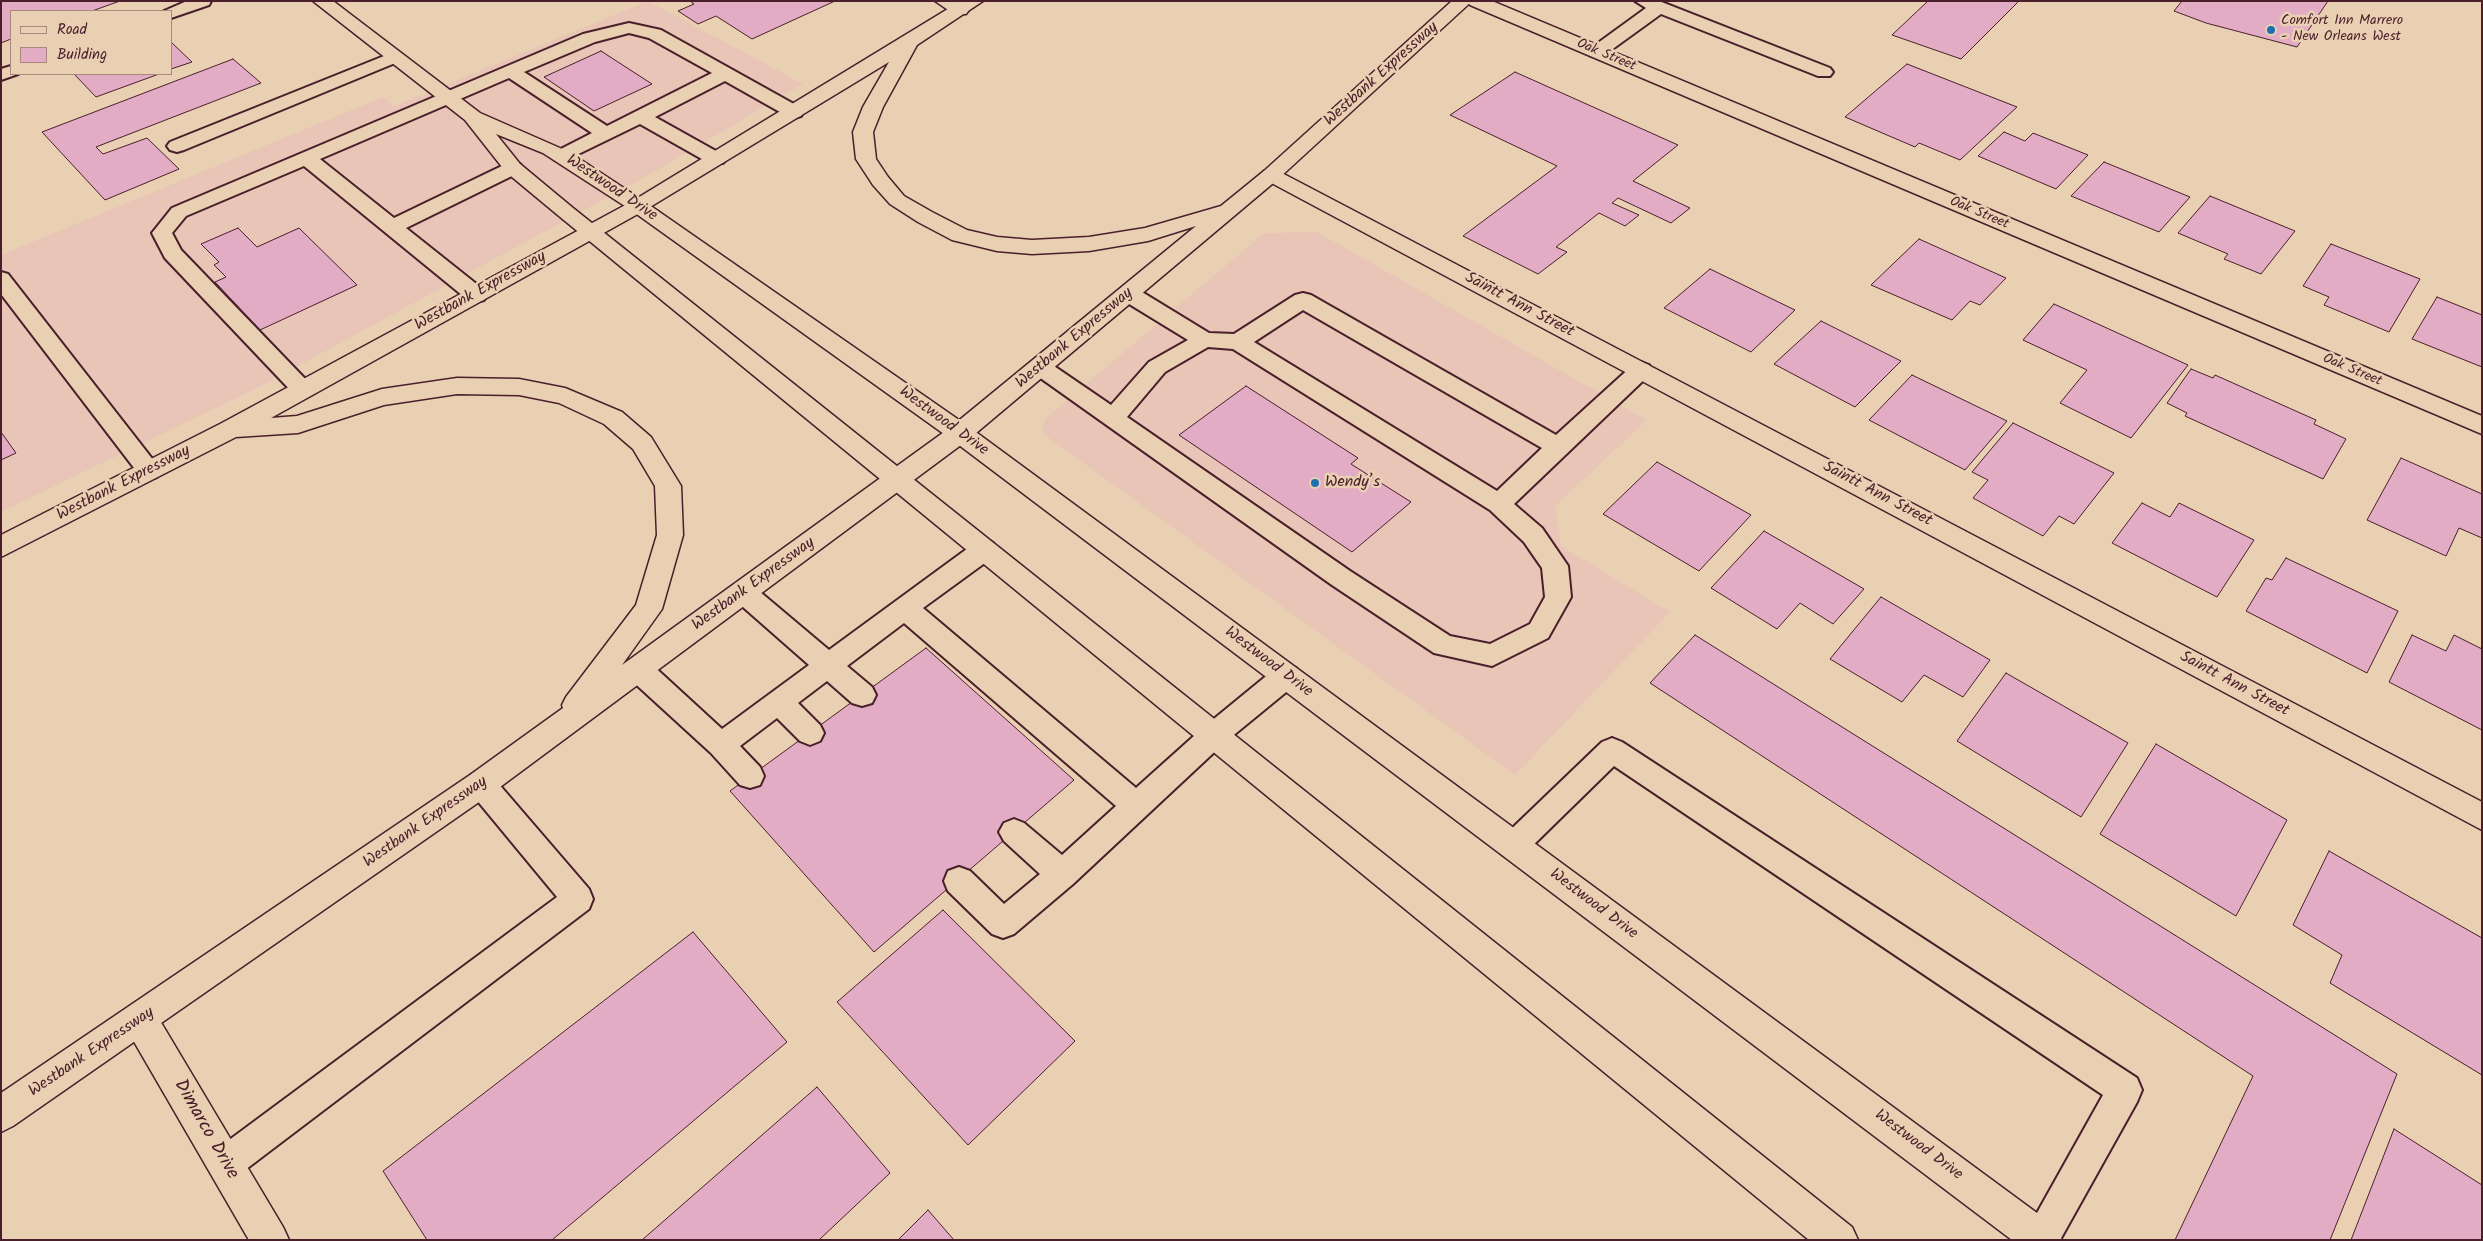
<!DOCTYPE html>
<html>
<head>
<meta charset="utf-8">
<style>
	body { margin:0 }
	#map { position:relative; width:2483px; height:1241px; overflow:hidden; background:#ead0b2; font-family:Kalam,sans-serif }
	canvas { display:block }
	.frame { position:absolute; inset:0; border:2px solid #4a1f2b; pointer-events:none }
	.legend { position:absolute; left:10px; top:10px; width:162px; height:65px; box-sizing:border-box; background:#ead0b2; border:1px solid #aa897c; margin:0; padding:6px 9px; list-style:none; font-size:15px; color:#4a1f2b }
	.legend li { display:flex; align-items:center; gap:10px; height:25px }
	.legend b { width:25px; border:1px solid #aa897c }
</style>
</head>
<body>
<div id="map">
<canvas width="2483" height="1241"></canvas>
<div class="frame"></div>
<ul class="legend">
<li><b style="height:6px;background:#ead0b2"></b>Road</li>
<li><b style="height:14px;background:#e2acc4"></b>Building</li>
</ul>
</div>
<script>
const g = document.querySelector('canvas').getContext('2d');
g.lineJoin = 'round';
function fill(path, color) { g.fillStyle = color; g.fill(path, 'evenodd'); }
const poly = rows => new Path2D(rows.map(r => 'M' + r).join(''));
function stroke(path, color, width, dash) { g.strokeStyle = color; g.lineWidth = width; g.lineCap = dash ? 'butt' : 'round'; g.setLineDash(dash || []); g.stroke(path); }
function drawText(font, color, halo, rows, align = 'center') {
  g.font = font + ' Kalam,sans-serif'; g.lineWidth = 5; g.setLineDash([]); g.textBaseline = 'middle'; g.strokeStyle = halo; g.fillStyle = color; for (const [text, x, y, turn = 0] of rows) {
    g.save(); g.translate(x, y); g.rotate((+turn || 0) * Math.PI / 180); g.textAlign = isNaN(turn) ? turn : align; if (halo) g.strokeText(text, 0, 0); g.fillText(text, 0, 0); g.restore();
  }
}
fill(poly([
	[648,1,803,84,652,173,265,384,1,512,1,255,383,97,394,106],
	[1317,232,1647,420,1555,506,1561,546,1670,612,1515,775,1042,433,1045,419,1264,233]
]), '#e8c5b7');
const building = poly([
	[1,1,120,1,92,11,11,11,11,39,1,43,1,1],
	[690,1,835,1,752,39,716,16,698,24,678,11,694,4,690,1],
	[1928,1,2019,1,1961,59,1892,35,1928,1],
	[2182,1,2328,1,2297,47,2206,23,2174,11,2182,1],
	[171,42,192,62,171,69,171,42],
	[601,51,652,84,594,111,544,77,601,51],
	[233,59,261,83,96,147,103,154,147,138,179,169,105,200,42,132,233,59],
	[1907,64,2017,107,1960,160,1919,143,1915,147,1845,117,1907,64],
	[1515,72,1678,145,1633,181,1690,208,1671,223,1618,198,1612,203,1639,215,1625,226,1599,213,1556,247,1567,252,1538,274,1463,236,1557,166,1450,115,1515,72],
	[74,74,159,74,96,97,74,74],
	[2004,132,2025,141,2033,133,2088,155,2056,189,1978,156,2004,132],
	[2104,162,2190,197,2159,232,2071,196,2104,162],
	[2210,196,2295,231,2261,274,2224,259,2228,254,2178,233,2210,196],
	[238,228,257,247,299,228,357,285,260,330,215,282,226,277,214,265,219,262,201,244,238,228],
	[1919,239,2006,278,1980,305,1970,301,1952,320,1871,285,1919,239],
	[2331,244,2420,279,2389,332,2324,305,2329,297,2303,286,2331,244],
	[1710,269,1795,310,1751,352,1664,308,1710,269],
	[2437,297,2482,315,2482,367,2412,339,2437,297],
	[2054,304,2188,365,2131,438,2060,403,2087,370,2023,340,2054,304],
	[1821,321,1901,361,1855,407,1774,364,1821,321],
	[2191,369,2213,378,2215,375,2316,420,2314,424,2346,439,2323,479,2185,416,2187,413,2167,403,2191,369],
	[1912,375,2007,421,1965,470,1869,420,1912,375],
	[1246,386,1358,458,1351,464,1411,502,1352,552,1179,435,1246,386],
	[2013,423,2114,473,2074,524,2059,516,2043,536,1973,498,1988,480,1972,472,2013,423],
	[1,432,16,453,1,460,1,432],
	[2401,458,2482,494,2482,538,2459,528,2446,556,2367,520,2401,458],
	[1657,462,1751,515,1699,571,1603,514,1657,462],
	[2142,503,2170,517,2179,503,2254,540,2217,597,2112,543,2142,503],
	[1764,531,1864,589,1833,624,1800,603,1777,629,1711,588,1764,531],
	[2286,558,2398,611,2367,673,2246,611,2266,578,2272,580,2286,558],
	[1881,597,1990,660,1963,697,1924,675,1902,702,1830,659,1881,597],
	[1695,635,2397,1074,2330,1240,2175,1240,2253,1076,1650,683,1695,635],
	[2412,635,2446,651,2454,635,2482,649,2482,730,2389,682,2412,635],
	[926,648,1074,780,874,952,730,791,926,648],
	[2006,673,2128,743,2081,817,1957,741,2006,673],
	[2156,744,2287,820,2236,916,2100,834,2156,744],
	[2329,851,2482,938,2482,1075,2330,983,2342,955,2293,925,2329,851],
	[943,910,1075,1041,968,1145,837,1002,943,910],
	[693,932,787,1042,552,1240,427,1240,383,1171,693,932],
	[817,1087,890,1173,819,1240,642,1240,817,1087],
	[2394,1129,2482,1185,2482,1240,2351,1240,2394,1129],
	[928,1210,954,1240,898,1240,928,1210]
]);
fill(building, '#e2acc4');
stroke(building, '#4a1f2b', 1);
const lane = poly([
	[187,1,211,1,209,5,171,18,171,11,164,11,187,1],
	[1635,1,1659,1,1830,68,1833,72,1830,76,1818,76,1661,14,1603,56,1591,56,1588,52,1591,48,1646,8,1635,1],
	[629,23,661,30,801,108,803,112,801,116,794,118,787,116,725,81,655,117,723,155,726,159,723,163,709,163,640,124,562,162,555,160,552,156,555,152,592,133,509,78,320,159,394,218,506,164,520,164,523,168,520,172,406,228,484,290,487,295,484,300,476,302,468,300,304,166,186,216,172,233,181,250,311,385,314,390,311,395,303,398,295,395,165,258,152,233,172,208,583,34,629,23],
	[629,33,649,38,712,73,607,126,524,72,595,42,629,33],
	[394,52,400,53,403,57,400,61,184,150,177,152,170,150,167,146,170,142,394,52],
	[11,66,11,74,18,74,1,80,1,69,11,66],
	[1,272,8,274,157,465,161,471,157,477,149,480,141,477,1,294,1,272],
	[1129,287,1137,289,1209,333,1234,334,1295,295,1303,293,1311,295,1556,435,1633,365,1641,362,1649,365,1652,370,1649,375,1514,504,1542,528,1568,566,1571,597,1548,638,1492,666,1434,653,1332,585,1032,372,1029,367,1032,362,1040,359,1048,362,1111,405,1149,362,1188,340,1121,299,1118,294,1121,289,1129,287],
	[1303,310,1542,448,1497,491,1254,342,1303,310],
	[1208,347,1233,349,1490,510,1524,542,1542,568,1545,597,1530,624,1490,644,1450,636,1350,571,1127,417,1165,372,1208,347],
	[984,540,993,543,997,550,993,557,923,608,1136,788,1204,727,1276,668,1286,665,1296,668,1300,676,1296,684,1224,743,1073,884,1014,934,1003,938,992,934,948,891,944,881,948,871,959,867,970,871,1004,904,1040,874,1004,841,999,832,1004,823,1014,819,1024,823,1062,855,1116,806,904,623,847,666,872,687,876,695,872,703,862,706,852,703,827,681,798,703,820,725,824,733,820,741,810,745,800,741,777,718,740,746,760,767,764,776,760,785,750,788,740,785,711,753,629,678,625,670,629,662,639,659,649,662,722,729,809,665,735,600,731,593,735,586,744,583,753,586,829,650,975,543,984,540],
	[1612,738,1622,742,2137,1078,2142,1090,2137,1102,2060,1240,2023,1238,2103,1095,1614,766,1523,855,1513,859,1503,855,1498,846,1503,837,1602,742,1612,738],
	[481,772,491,775,589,889,593,899,589,909,237,1176,225,1181,213,1176,208,1164,213,1152,557,897,471,793,467,784,471,775,481,772]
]);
const street = poly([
	[935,1,957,1,969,10,966,14,954,14,935,1],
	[1467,1,1492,1,2482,416,2482,434,1470,5,1467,1],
	[1271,169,1278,171,2482,802,2482,830,1264,179,1261,175,1264,171,1271,169],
	[141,1005,153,1009,283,1227,289,1240,249,1240,129,1033,124,1021,129,1009,141,1005]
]);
const secondary = poly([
	[313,1,333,1,480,113,569,152,645,202,969,427,2056,1227,2062,1240,2012,1240,951,439,631,210,543,153,496,134,520,164,573,208,1852,1227,1858,1240,1809,1240,559,216,506,172,465,120,313,1]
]);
const highway = poly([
	[961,1,983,1,917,45,883,107,873,132,876,159,888,177,904,196,932,212,967,230,997,237,1032,240,1089,237,1145,228,1221,206,1264,171,1452,1,1472,1,1278,179,969,439,492,793,13,1126,1,1132,1,1093,470,775,563,708,562,705,566,697,636,605,657,535,655,486,633,449,604,424,559,403,519,395,457,394,384,405,298,433,236,437,1,557,1,535,220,424,631,202,961,1],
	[889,62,863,107,853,132,856,159,873,185,890,204,918,222,952,240,997,251,1032,254,1089,251,1148,241,1196,226,951,427,622,665,662,609,683,535,681,486,651,437,622,412,565,388,519,379,457,378,382,389,297,416,271,418,645,210,889,62]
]);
stroke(lane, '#4a1f2b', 4);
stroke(street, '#4a1f2b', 3);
stroke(secondary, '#4a1f2b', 3);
stroke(highway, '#4a1f2b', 3);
fill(lane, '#ead0b2');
fill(street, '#ead0b2');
fill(secondary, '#ead0b2');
fill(highway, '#ead0b2');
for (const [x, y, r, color] of [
	[2271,30,5,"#1f6fb2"],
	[1315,483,5,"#1f6fb2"]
]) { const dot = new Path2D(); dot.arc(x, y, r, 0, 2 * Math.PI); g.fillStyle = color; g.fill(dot); stroke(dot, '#ead0b2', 2); }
drawText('14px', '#4a1f2b', '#ead0b2', [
	["Comfort Inn Marrero",2281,22],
	["- New Orleans West",2281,38]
], 'left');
drawText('14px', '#4a1f2b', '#ead0b2', [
	["Oak Street",1606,56,23],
	["Oak Street",1979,214,23],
	["Oak Street",2352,371,23]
]);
drawText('16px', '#4a1f2b', '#ead0b2', [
	["Westbank Expressway",1382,75,-42],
	["Westwood Drive",611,189,34],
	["Westbank Expressway",481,292,-29],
	["Saintt Ann Street",1519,306,28],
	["Westbank Expressway",1075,339,-40],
	["Westwood Drive",943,422,36],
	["Westbank Expressway",124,484,-27],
	["Saintt Ann Street",1877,495,28],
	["Westbank Expressway",754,585,-36],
	["Westwood Drive",1268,663,37],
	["Saintt Ann Street",2234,685,28],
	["Westbank Expressway",426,823,-35],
	["Westwood Drive",1593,905,37],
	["Westbank Expressway",92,1053,-34],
	["Westwood Drive",1918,1146,37]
]);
drawText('16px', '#4a1f2b', '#ead0b2', [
	["Wendy’s",1325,483]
], 'left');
drawText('19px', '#4a1f2b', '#ead0b2', [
	["Dimarco Drive",205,1130,60]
]);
</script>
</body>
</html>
